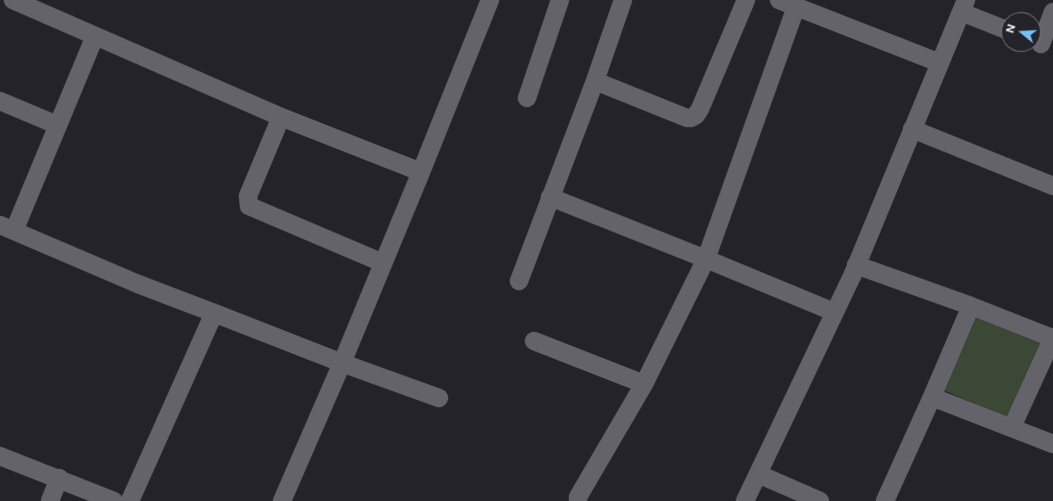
<!DOCTYPE html>
<html>
<head>
<meta charset="utf-8">
<style>
	body { margin:0 }
	#map { position:relative; width:1053px; height:501px; overflow:hidden; background:#242329; font-family:"Public Sans",sans-serif }
	canvas { display:block }
	.north { position:absolute; left:1001px; top:12px; width:40px; height:40px; box-sizing:border-box; background:#242329; border:1px solid #76757a; border-radius:50%; rotate:288deg; font-size:11px; font-weight:700; line-height:16px; text-align:center; color:#f1f0f4 }
	.north::after { content:''; display:block; margin:auto; width:14px; height:18px; background:#77bff7; clip-path:polygon(50% 0,100% 100%,50% 72%,0 100%) }
</style>
</head>
<body>
<div id="map">
<canvas width="1053" height="501"></canvas>
<div class="north">N</div>
</div>
<script>
const g = document.querySelector('canvas').getContext('2d');
g.lineJoin = 'round';
function fill(path, color) { g.fillStyle = color; g.fill(path, 'evenodd'); }
const poly = rows => new Path2D(rows.map(r => 'M' + r).join(''));
function stroke(path, color, width, dash) { g.strokeStyle = color; g.lineWidth = width; g.lineCap = dash ? 'butt' : 'round'; g.setLineDash(dash || []); g.stroke(path); }
fill(poly([
	[974,311,1044,339,1008,419,939,388]
]), '#3b4836');
const minor = poly([
	[13,0,281,117,421,172],
	[779,0,940,63],
	[961,12,1009,31],
	[1041,44,1053,12],
	[595,81,687,118,691,118,696,115,700,109,746,0],
	[527,98,560,0],
	[0,101,57,125],
	[281,117,248,196,249,206,383,263],
	[912,129,1053,186],
	[550,197,706,259,834,312],
	[0,225,138,284,214,313,342,363,439,398],
	[14,231,95,36],
	[856,265,971,306,1052,338],
	[519,281,595,81,623,0],
	[534,341,644,384],
	[932,397,1053,444],
	[1012,427,1053,337],
	[0,456,114,501],
	[758,474,820,501],
	[50,501,59,478],
	[130,501,214,313],
	[282,501,342,363,421,172,490,0],
	[578,501,578,497,644,384,706,259,796,7],
	[745,501,853,274,966,0],
	[885,501,932,397,971,306]
]);
stroke(minor, '#3f3e43', 19);
stroke(minor, '#64636a', 18);
</script>
</body>
</html>
